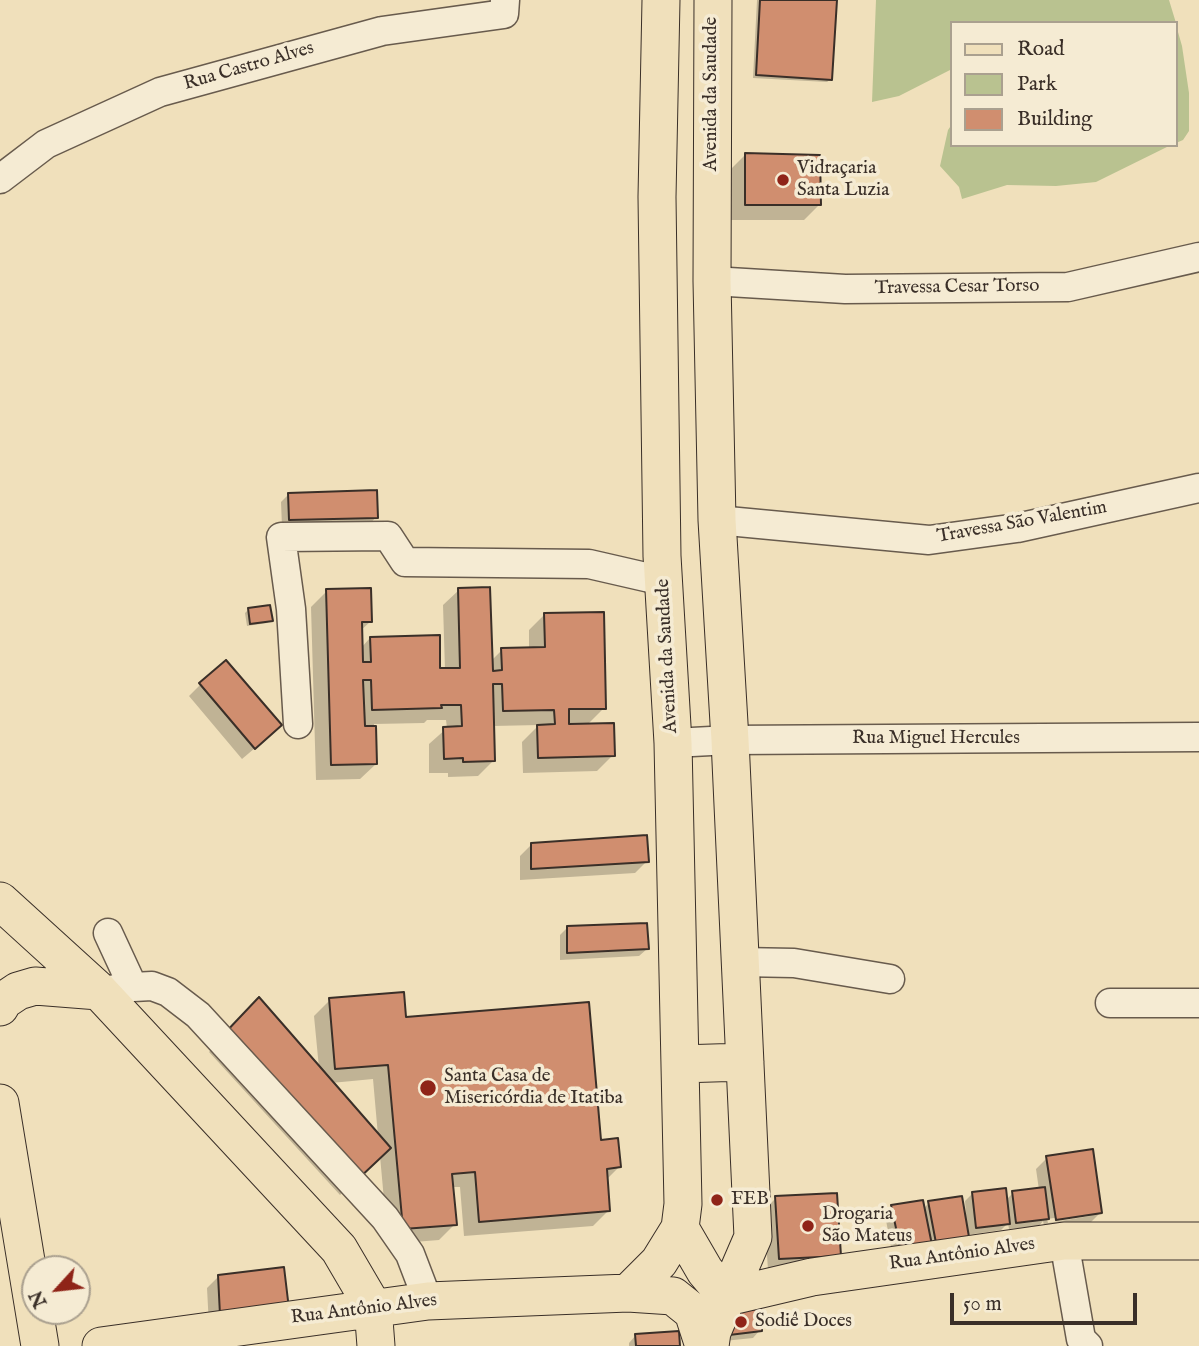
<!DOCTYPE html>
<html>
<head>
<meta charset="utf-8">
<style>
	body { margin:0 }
	#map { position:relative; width:1199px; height:1346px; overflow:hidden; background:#f0e0bb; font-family:"IM FELL English",serif }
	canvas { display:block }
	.legend { position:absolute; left:950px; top:21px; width:228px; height:126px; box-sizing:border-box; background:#f5ebd3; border:2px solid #aaa08f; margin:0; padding:9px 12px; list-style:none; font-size:21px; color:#3a2f28 }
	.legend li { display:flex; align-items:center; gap:14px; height:35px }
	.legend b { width:35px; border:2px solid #aaa08f }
	.north { position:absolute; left:21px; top:1255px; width:70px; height:70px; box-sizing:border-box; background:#f5ebd3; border:2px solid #aaa08f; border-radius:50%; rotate:243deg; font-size:19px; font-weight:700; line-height:28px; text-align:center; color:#3a2f28 }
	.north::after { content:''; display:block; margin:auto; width:24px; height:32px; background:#8f2418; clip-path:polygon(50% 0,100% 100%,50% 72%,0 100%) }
	.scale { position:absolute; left:950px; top:1293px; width:187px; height:32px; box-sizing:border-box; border:4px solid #3a2f28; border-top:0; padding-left:9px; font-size:21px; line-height:24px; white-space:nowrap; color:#3a2f28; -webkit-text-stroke:5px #f5ebd3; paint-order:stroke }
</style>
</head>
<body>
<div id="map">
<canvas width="1199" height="1346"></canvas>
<ul class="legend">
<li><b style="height:9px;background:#f0e0bb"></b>Road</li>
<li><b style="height:19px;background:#b9c290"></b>Park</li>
<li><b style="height:19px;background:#d08e6f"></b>Building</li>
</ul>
<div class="north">N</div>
<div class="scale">50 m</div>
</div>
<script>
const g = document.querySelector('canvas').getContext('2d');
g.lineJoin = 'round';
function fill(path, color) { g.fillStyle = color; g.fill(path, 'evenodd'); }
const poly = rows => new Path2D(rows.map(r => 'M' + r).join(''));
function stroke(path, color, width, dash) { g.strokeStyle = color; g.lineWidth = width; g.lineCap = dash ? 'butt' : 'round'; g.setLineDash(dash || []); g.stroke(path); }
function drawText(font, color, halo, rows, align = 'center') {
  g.font = font + ' "IM FELL English",serif'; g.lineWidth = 7; g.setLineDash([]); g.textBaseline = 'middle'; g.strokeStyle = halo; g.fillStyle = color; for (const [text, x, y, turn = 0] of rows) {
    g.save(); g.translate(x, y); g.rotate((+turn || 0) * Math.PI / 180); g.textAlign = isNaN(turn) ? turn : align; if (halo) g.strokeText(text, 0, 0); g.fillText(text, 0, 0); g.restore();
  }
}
fill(poly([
	[876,0,1169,0,1176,23,952,23,952,69,899,96,872,102],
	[1176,25,1182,46,1189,93,1189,131,1183,140,1176,143],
	[952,124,952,145,1171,145,1096,182,1056,186,1007,185,962,199,959,187,940,166,948,130]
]), '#b9c290');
fill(poly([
	[757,0,835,0,831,79,827,82,753,78],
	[746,154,819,205,804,220,730,220,730,170],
	[289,494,376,517,369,525,282,527,281,502],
	[459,590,491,661,502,650,529,649,529,630,544,615,604,708,587,725,613,755,597,771,523,773,522,742,539,725,493,726,494,760,478,776,448,777,448,773,429,773,429,744,447,728,446,720,427,720,424,723,374,724,376,764,360,779,316,780,311,607,327,591,370,622,360,631,361,648,370,638,439,670,445,670,443,605],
	[248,610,271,620,267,623,247,626,245,613],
	[200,685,268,737,242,759,189,696],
	[531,845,647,861,635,873,520,880,520,856],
	[568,927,647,949,639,956,560,960,560,935],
	[330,1000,404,1019,599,1142,619,1167,606,1180,609,1210,593,1226,464,1236,460,1187,452,1187,455,1224,439,1240,388,1244,380,1156,340,1195,209,1052,244,1015,319,1068,314,1016],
	[373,1079,378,1136,331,1083],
	[1047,1158,1101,1212,1089,1224,1045,1230,1043,1221,1039,1226,1009,1229,1008,1223,1001,1230,967,1235,894,1263,885,1215,892,1207,923,1209,929,1203,966,1214,965,1201,972,1194,1006,1200,1013,1193,1039,1190,1036,1169],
	[1090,1213,1090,1216,1048,1223,1047,1219],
	[776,1198,839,1255,768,1270,764,1210],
	[219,1276,288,1309,209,1326,207,1288],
	[759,1311,760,1330,753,1338,714,1342],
	[636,1335,679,1346,629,1346,629,1343]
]), '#0003');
const building = poly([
	[760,0,837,0,832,80,756,75,760,0],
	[745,153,820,155,821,205,745,205,745,153],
	[377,490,378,518,289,520,288,493,377,490],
	[490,587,493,671,502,670,501,648,545,647,544,613,604,612,606,709,569,709,569,724,614,723,615,756,538,758,537,725,555,724,554,710,503,711,502,684,493,684,495,761,463,762,463,758,444,759,443,727,462,726,461,705,441,705,442,708,372,710,371,680,363,680,365,726,376,726,377,764,331,765,326,589,371,588,372,622,362,622,363,662,371,662,370,637,440,635,440,668,460,668,458,588,490,587],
	[270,605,273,621,250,624,248,608,270,605],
	[226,660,282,725,255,749,199,683,226,660],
	[647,835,649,862,531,869,531,843,647,835],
	[647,923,649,949,567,953,567,926,647,923],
	[404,992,406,1017,589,1002,601,1140,618,1138,621,1167,607,1169,610,1211,479,1222,475,1172,452,1174,457,1225,403,1229,388,1065,335,1069,329,998,404,992],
	[259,997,391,1148,356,1181,223,1035,259,997],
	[1093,1149,1102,1213,1056,1220,1046,1156,1093,1149],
	[1045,1187,1049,1219,1016,1223,1012,1191,1045,1187],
	[1006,1188,1010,1224,976,1228,972,1192,1006,1188],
	[837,1193,841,1256,779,1259,775,1196,837,1193],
	[962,1196,969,1237,936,1243,928,1201,962,1196],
	[923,1200,933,1250,902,1256,891,1205,923,1200],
	[284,1267,289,1309,220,1315,218,1275,284,1267],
	[761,1309,762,1331,721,1336,720,1312,761,1309],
	[679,1331,680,1346,636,1346,635,1334,679,1331]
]);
fill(building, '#d08e6f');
stroke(building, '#3a2f28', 2);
const minor = poly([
	[0,179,46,144,160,92,382,31,504,14,505,0],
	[712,281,845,289,1068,287,1199,257],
	[717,520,929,540,1017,528,1199,488],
	[298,724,291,609,281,537,388,536,405,562,589,564,663,581],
	[673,743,730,740,1199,737],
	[108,933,133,987,115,989],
	[740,962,794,963,890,979],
	[133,987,152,986,168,992,198,1015,385,1218,410,1254,428,1301],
	[1110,1003,1199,1003],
	[1064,1241,1081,1339,1088,1346]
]);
const major = poly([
	[0,901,99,991,339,1249,373,1307,376,1346],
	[0,1007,3,1001,18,991,35,986,99,991],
	[680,1064,745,1062],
	[0,1103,40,1346],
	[680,1228,705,1271,727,1297,812,1277,1064,1241,1199,1241],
	[628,1293,659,1262,680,1228,683,1204,673,743,662,556,657,197,661,0],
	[101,1346,428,1301,628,1293,673,1296,693,1312,704,1346],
	[710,1346,712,1332,753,1237,730,740,717,520,712,281,713,0]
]);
stroke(minor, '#685b4d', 31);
stroke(major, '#3a2f28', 39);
stroke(minor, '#f5ebd3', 28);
stroke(major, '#f0e0bb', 37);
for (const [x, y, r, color] of [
	[783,180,7,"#8f2418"],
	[428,1088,9,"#8f2418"],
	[717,1200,7,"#8f2418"],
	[808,1226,7,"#8f2418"],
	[741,1322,7,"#8f2418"]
]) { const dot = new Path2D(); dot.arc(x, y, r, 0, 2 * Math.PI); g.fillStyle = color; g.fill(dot); stroke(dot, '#f5ebd3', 2.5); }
drawText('19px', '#3a2f28', '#f5ebd3', [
	["Rua Castro Alves",249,67,-16],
	["Avenida da Saudade",712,94,-90],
	["Travessa Cesar Torso",957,288,-1],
	["Travessa São Valentim",1022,523,-10],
	["Avenida da Saudade",668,656,-93],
	["Rua Miguel Hercules",936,739],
	["Rua Antônio Alves",962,1255,-8],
	["Rua Antônio Alves",364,1310,-7]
]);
drawText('19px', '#3a2f28', '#f5ebd3', [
	["Vidraçaria",797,169],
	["Santa Luzia",797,191],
	["Santa Casa de",444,1077],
	["Misericórdia de Itatiba",444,1099],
	["FEB",731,1200],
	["Drogaria",822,1215],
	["São Mateus",822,1237],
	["Sodiê Doces",755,1322]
], 'left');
</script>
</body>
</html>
